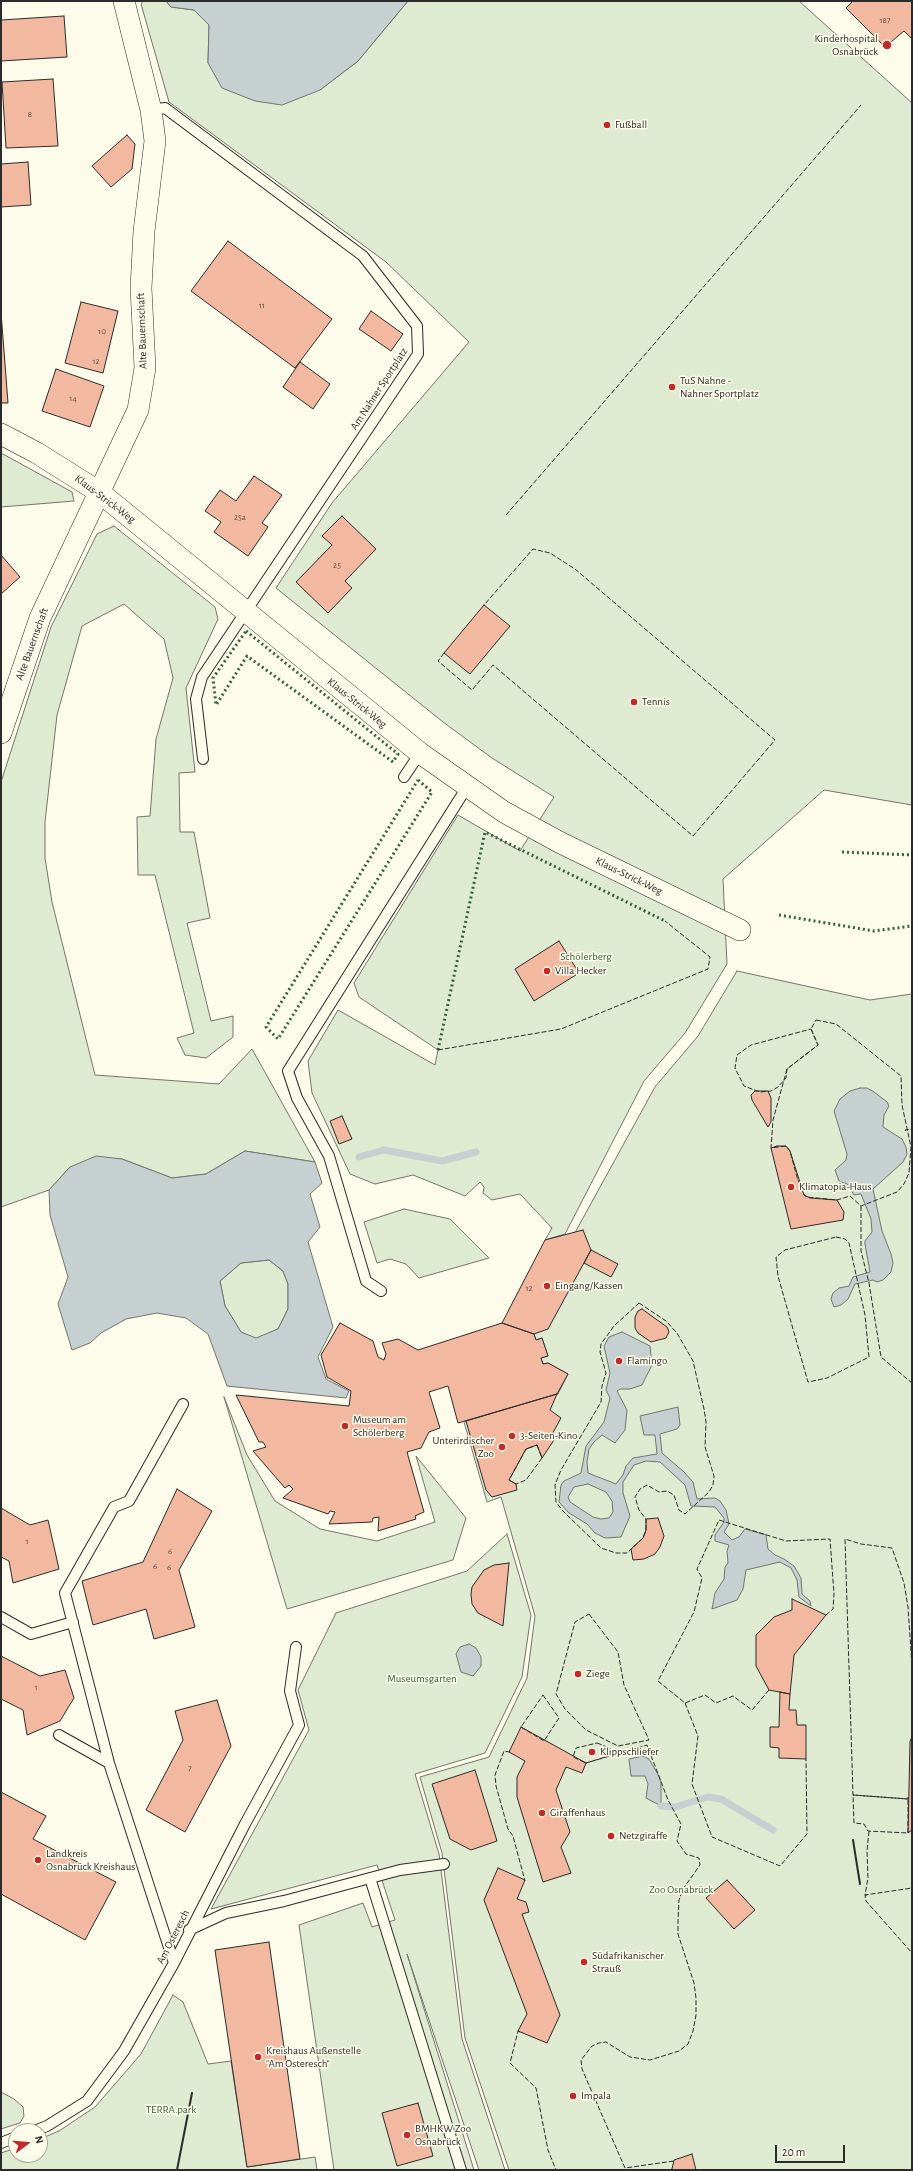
<!DOCTYPE html>
<html>
<head>
<meta charset="utf-8">
<style>
	body { margin:0 }
	#map { position:relative; width:913px; height:2171px; overflow:hidden; background:#fdfbea; font-family:"Alegreya Sans",sans-serif }
	canvas { display:block }
	.frame { position:absolute; inset:0; border:2px solid #2b2b2b; pointer-events:none }
	.north { position:absolute; left:8px; top:2123px; width:40px; height:40px; box-sizing:border-box; background:#fdfbea; border:1px solid #a9a89e; border-radius:50%; rotate:74deg; font-size:11px; font-weight:700; line-height:16px; text-align:center; color:#2b2b2b }
	.north::after { content:''; display:block; margin:auto; width:14px; height:18px; background:#c62828; clip-path:polygon(50% 0,100% 100%,50% 72%,0 100%) }
	.scale { position:absolute; left:775px; top:2145px; width:70px; height:18px; box-sizing:border-box; border:2px solid #2b2b2b; border-top:0; padding-left:5px; font-size:12px; line-height:14px; white-space:nowrap; color:#2b2b2b; -webkit-text-stroke:3px #fdfbea; paint-order:stroke }
</style>
</head>
<body>
<div id="map">
<canvas width="913" height="2171"></canvas>
<div class="frame"></div>
<div class="north">N</div>
<div class="scale">20 m</div>
</div>
<script>
const g = document.querySelector('canvas').getContext('2d');
g.lineJoin = 'round';
function fill(path, color) { g.fillStyle = color; g.fill(path, 'evenodd'); }
const poly = rows => new Path2D(rows.map(r => 'M' + r).join(''));
function stroke(path, color, width, dash) { g.strokeStyle = color; g.lineWidth = width; g.lineCap = dash ? 'butt' : 'round'; g.setLineDash(dash || []); g.stroke(path); }
function drawText(font, color, halo, rows, align = 'center') {
  g.font = font + ' "Alegreya Sans",sans-serif'; g.lineWidth = 3; g.setLineDash([]); g.textBaseline = 'middle'; g.strokeStyle = halo; g.fillStyle = color; for (const [text, x, y, turn = 0] of rows) {
    g.save(); g.translate(x, y); g.rotate((+turn || 0) * Math.PI / 180); g.textAlign = isNaN(turn) ? turn : align; if (halo) g.strokeText(text, 0, 0); g.fillText(text, 0, 0); g.restore();
  }
}
const green = poly([
	[143,1,166,1,171,7,194,10,209,25,208,63,320,90,358,61,408,1,799,1,912,103,912,805,824,790,723,879,727,964,685,1033,644,1081,565,1234,545,1240,552,1228,520,1194,492,1200,483,1193,484,1187,480,1182,465,1196,413,1175,375,1184,350,1174,312,1093,308,1061,338,1010,435,1065,438,1050,359,997,354,983,458,815,520,851,554,797,492,758,443,722,276,588,332,503,469,342,386,262,169,102,141,4,143,1],
	[1,453,72,492,74,501,1,507,1,453],
	[114,526,215,607,218,619,186,688,195,772,179,773,180,832,194,832,210,918,187,923,211,1021,233,1016,233,1037,206,1058,185,1055,177,1038,194,1033,155,875,138,875,137,817,150,816,156,739,173,678,164,639,124,604,82,626,57,715,45,822,45,858,52,902,95,1075,219,1084,252,1049,315,1162,245,1151,206,1174,172,1178,122,1159,70,1167,49,1190,1,1207,1,782,51,627,97,534,114,526],
	[737,971,870,1000,912,994,912,2170,509,2170,465,2038,442,1853,420,1777,489,1757,527,1678,535,1616,501,1497,487,1502,464,1422,558,1394,568,1374,548,1363,543,1364,541,1358,548,1356,542,1338,536,1340,534,1334,555,1269,655,1087,698,1036,737,971],
	[404,1209,450,1219,489,1258,419,1278,406,1264,390,1259,377,1263,364,1222,404,1209],
	[269,1260,283,1271,288,1284,288,1309,278,1329,256,1339,241,1332,225,1306,220,1281,241,1263,269,1260],
	[224,1397,247,1455,275,1501,320,1529,377,1541,435,1522,416,1456,466,1518,453,1560,287,1609,224,1397],
	[507,1534,531,1615,522,1677,485,1753,415,1774,439,1854,462,2039,505,2170,479,2170,407,1954,474,2170,334,2170,299,1925,363,1903,372,1927,395,1920,377,1865,211,1909,309,1730,298,1690,336,1613,467,1571,507,1534],
	[173,1995,183,2002,208,2064,231,2061,247,2167,315,2157,317,2170,1,2170,1,2153,16,2148,16,2155,40,2155,40,2139,59,2131,95,2107,141,2054,173,1995],
	[1,2092,14,2099,23,2107,24,2116,20,2123,1,2129,1,2092]
]);
fill(green, '#deebd1');
stroke(green, '#74746e', 1);
const water = poly([
	[166,1,408,1,358,61,320,90,282,105,255,101,222,88,208,63,209,25,194,10,171,7,166,1],
	[860,1088,867,1088,874,1092,887,1102,889,1106,884,1115,883,1127,902,1139,906,1147,907,1154,903,1162,873,1189,882,1231,891,1254,893,1263,891,1272,883,1280,877,1282,873,1280,855,1284,848,1299,841,1305,834,1307,831,1299,833,1293,839,1288,849,1286,853,1277,870,1272,865,1244,865,1241,872,1232,871,1219,861,1194,854,1195,847,1184,839,1181,835,1170,846,1160,847,1154,834,1111,840,1099,850,1091,860,1088],
	[245,1151,315,1162,322,1183,310,1194,320,1227,308,1242,333,1327,318,1357,326,1379,349,1391,346,1398,227,1386,208,1334,186,1318,157,1313,126,1319,101,1333,90,1343,72,1350,58,1304,68,1277,50,1215,49,1190,70,1167,96,1156,122,1159,172,1178,206,1174,245,1151],
	[269,1260,283,1271,288,1284,288,1309,278,1329,256,1338,241,1332,225,1306,220,1281,241,1263,269,1260],
	[622,1332,650,1346,652,1365,642,1385,630,1389,620,1389,617,1391,627,1410,625,1430,615,1443,602,1435,594,1442,589,1449,587,1462,588,1473,616,1484,623,1475,626,1466,633,1458,657,1454,655,1435,644,1435,640,1416,678,1407,680,1425,677,1429,660,1434,662,1453,684,1472,693,1482,697,1499,715,1498,720,1501,726,1510,729,1524,724,1532,732,1540,739,1537,745,1529,766,1535,768,1549,775,1555,784,1559,794,1566,801,1578,802,1594,810,1601,811,1606,799,1597,797,1580,791,1568,780,1562,746,1570,743,1589,737,1600,712,1609,715,1593,724,1579,725,1567,728,1563,727,1551,729,1545,715,1541,715,1535,724,1522,724,1518,715,1507,691,1506,685,1485,660,1462,646,1461,634,1465,623,1482,623,1493,630,1516,621,1537,605,1538,595,1533,587,1524,569,1513,559,1502,561,1485,564,1481,581,1473,586,1446,604,1422,610,1398,606,1390,610,1373,604,1346,609,1337,622,1332],
	[588,1484,606,1492,612,1501,613,1512,609,1518,601,1519,593,1517,570,1502,568,1497,574,1487,588,1484],
	[469,1644,476,1648,481,1657,481,1666,473,1676,461,1672,456,1654,460,1647,469,1644],
	[643,1756,649,1759,659,1776,661,1782,661,1806,646,1798,648,1784,645,1776,631,1776,629,1759,643,1756]
]);
fill(water, '#c7d0d0');
stroke(water, '#74746e', 1);
stroke(poly([
	[359,1157,384,1150,442,1161,476,1152],
	[661,1806,675,1807,708,1797,721,1799,773,1830]
]), '#c7d0d0', 7);
const building = poly([
	[853,1,912,1,912,39,904,31,885,47,846,8,853,1],
	[64,16,67,57,1,61,1,20,64,16],
	[53,79,58,146,6,148,2,82,53,79],
	[127,135,135,144,132,169,111,187,92,166,127,135],
	[28,162,31,205,1,207,1,164,28,162],
	[228,241,332,319,295,368,191,291,228,241],
	[81,302,118,311,103,373,65,363,81,302],
	[371,311,403,334,391,351,359,329,371,311],
	[1,312,8,403,1,403,1,312],
	[300,362,330,384,313,409,283,387,300,362],
	[56,369,104,386,90,427,42,411,56,369],
	[254,476,282,495,262,523,268,527,248,556,214,532,221,522,205,511,220,490,236,501,254,476],
	[342,516,376,549,345,581,352,588,328,613,296,582,332,545,322,536,342,516],
	[1,555,20,577,1,594,1,555],
	[484,605,510,626,470,674,444,653,484,605],
	[559,941,579,973,534,1001,515,969,559,941],
	[755,1091,768,1091,771,1098,771,1122,768,1127,752,1100,751,1095,755,1091],
	[342,1116,352,1139,339,1144,330,1121,342,1116],
	[777,1146,786,1146,790,1151,804,1195,810,1198,837,1200,844,1212,843,1220,791,1229,771,1148,777,1146],
	[583,1230,591,1250,548,1329,534,1334,502,1323,545,1240,583,1230],
	[591,1250,618,1264,611,1277,584,1263,591,1250],
	[642,1309,667,1327,669,1332,666,1338,651,1342,638,1333,635,1328,635,1317,638,1311,642,1309],
	[340,1323,373,1341,378,1357,384,1360,386,1354,382,1343,398,1339,418,1350,502,1323,534,1334,536,1340,542,1338,548,1356,541,1358,543,1364,548,1363,568,1374,557,1394,458,1423,448,1386,429,1392,440,1428,429,1432,421,1448,407,1452,424,1512,415,1516,416,1519,378,1531,379,1517,373,1518,372,1522,329,1524,335,1512,330,1511,328,1514,283,1498,293,1489,289,1485,285,1488,253,1451,266,1447,263,1442,259,1442,236,1395,349,1406,351,1391,327,1377,321,1355,340,1323],
	[557,1394,550,1410,561,1418,550,1438,554,1440,542,1458,537,1445,526,1449,509,1480,516,1484,517,1490,492,1497,486,1490,466,1421,557,1394],
	[177,1489,212,1511,179,1570,195,1627,154,1639,146,1609,93,1625,82,1581,143,1562,177,1489],
	[1,1508,30,1525,48,1520,59,1569,13,1583,9,1561,1,1557,1,1508],
	[658,1518,664,1536,660,1547,655,1554,644,1559,633,1560,631,1549,643,1538,646,1530,646,1519,658,1518],
	[509,1563,503,1626,478,1613,472,1604,471,1594,472,1587,484,1570,494,1565,509,1563],
	[792,1599,826,1615,794,1655,790,1694,769,1690,756,1666,756,1635,774,1617,792,1610,792,1599],
	[1,1656,40,1676,65,1670,74,1698,60,1721,27,1735,23,1710,1,1699,1,1656],
	[780,1692,790,1694,789,1710,796,1710,797,1725,806,1725,806,1759,779,1758,779,1748,770,1747,770,1727,779,1727,780,1692],
	[217,1700,231,1746,185,1832,146,1810,183,1740,175,1711,217,1700],
	[521,1727,586,1763,582,1773,566,1767,556,1790,570,1832,561,1847,571,1873,543,1882,517,1797,517,1777,525,1761,509,1752,521,1727],
	[912,1736,912,1830,908,1833,910,1742,912,1736],
	[475,1770,497,1841,471,1850,450,1839,432,1784,475,1770],
	[1,1792,46,1816,33,1839,116,1882,85,1940,1,1894,1,1792],
	[498,1868,525,1880,517,1899,526,1902,529,1912,522,1914,560,2015,547,2043,518,2031,527,2014,484,1900,498,1868],
	[727,1880,755,1910,734,1929,706,1898,727,1880],
	[269,1942,300,2159,247,2167,215,1950,269,1942],
	[418,2103,433,2156,397,2166,382,2113,418,2103],
	[692,2154,696,2170,669,2170,672,2169,674,2160,692,2154]
]);
fill(building, '#f2b8a0');
stroke(building, '#2b2b2b', 1);
const service = poly([
	[151,110,165,108,363,256,417,326,418,354,202,677,196,699,203,759],
	[404,777,420,753],
	[381,1291,366,1281,329,1156,297,1098,288,1071,467,787],
	[1,1617,31,1634,73,1622],
	[59,1735,109,1763],
	[370,1878,461,2170],
	[189,1930,226,1913,284,1901,400,1870,444,1864],
	[174,1963,109,1763,65,1593,114,1507,129,1501,183,1404],
	[34,2131,47,2126,87,2101,124,2051,174,1963,245,1824,299,1725,290,1691,296,1647],
	[1,2143,16,2137]
]);
const minor = poly([
	[1,434,37,453,99,492,420,753,504,812,561,843,740,930],
	[1,733,40,618,138,410,145,368,141,288,144,231,155,141,151,110,124,1]
]);
stroke(service, '#2b2b2b', 12);
stroke(minor, '#2b2b2b', 22);
stroke(service, '#fdfbea', 10);
stroke(minor, '#fdfbea', 21);
stroke(poly([
	[246,631,398,754,393,762,247,656,216,705,213,678,246,631],
	[418,780,432,792,278,1039,266,1027,418,780],
	[842,852,912,855],
	[779,915,874,931,912,926],
	[438,1050,485,832,665,921]
]), '#34623c', 3, [2, 3]);
stroke(poly([
	[506,515,861,105],
	[444,653,438,661,472,690,493,665,693,836,775,740,575,569,550,553,533,549,484,605],
	[816,1020,836,1024,901,1076,902,1105,911,1147,909,1173,904,1184,897,1192,861,1206,850,1196,837,1200,807,1197,804,1195,797,1177,790,1151,786,1146,771,1148,773,1120,787,1069,818,1045,811,1029,816,1020],
	[811,1029,818,1045,787,1069,786,1078,778,1087,771,1091,760,1092,744,1086,735,1068,737,1055,751,1045,811,1029],
	[438,1050,561,1029,708,969,710,957,665,921],
	[906,1131,905,1130,912,1129],
	[861,1206,861,1251,869,1283,881,1357,912,1383],
	[836,1237,845,1239,849,1243,865,1315,869,1357,827,1378,808,1382,778,1276,776,1257,785,1250,836,1237],
	[639,1303,666,1321,677,1333,693,1361,704,1409,706,1422,705,1447,714,1476,713,1485,709,1492,685,1514,679,1510,674,1495,667,1491,659,1492,647,1485,640,1489,635,1497,639,1510,646,1519,646,1530,643,1538,627,1553,616,1553,601,1548,563,1511,556,1502,555,1485,561,1470,601,1402,602,1386,606,1373,600,1352,601,1344,614,1326,639,1303],
	[537,1445,542,1458,526,1480,516,1484,509,1480,526,1449,537,1445],
	[589,1614,618,1652,624,1685,649,1740,618,1746,586,1730,565,1709,556,1694,575,1622,589,1614],
	[769,1690,752,1710,733,1696,716,1703,705,1695,685,1703,658,1681,694,1612,702,1578,697,1569,719,1520,786,1541,830,1539,834,1594,833,1609,826,1615],
	[543,1695,559,1718,544,1741,521,1727,543,1695],
	[685,1703,698,1736,692,1784,712,1837,780,1866,807,1834,806,1759],
	[597,1743,607,1747,612,1755,586,1763,573,1757,576,1748,597,1743],
	[510,1751,509,1752,504,1751,495,1775,496,1786,508,1829,513,1836,525,1881],
	[584,1762,586,1763,647,1745,668,1800,681,1824,677,1841,686,1854,699,1858,700,1865,683,1889,679,1900,678,1921,678,1934,694,1983,696,1998,696,2015,693,2031,688,2044,679,2051,650,2060,630,2057,606,2042,599,2043,592,2046,581,2060,582,2069,625,2168,674,2161],
	[853,1795,908,1799,908,1833,868,1831,864,1824,854,1823,853,1795],
	[908,1797,908,1799,853,1795,845,1539,861,1544,892,1548,904,1583,908,1607,912,1666],
	[869,1831,867,1851,868,1878,865,1895,912,1888],
	[867,1895,865,1895,866,1901,912,1953],
	[520,2032,518,2031,510,2063,536,2088,548,2150,556,2170]
]), '#2b2b2b', 1, [5, 2]);
stroke(poly([
	[853,1840,860,1884],
	[177,2170,192,2093]
]), '#2b2b2b', 2);
for (const [x, y, r, color] of [
	[887,45,5,"#c62828"],
	[607,125,4,"#c62828"],
	[672,387,4,"#c62828"],
	[634,702,4,"#c62828"],
	[547,971,4,"#c62828"],
	[791,1187,4,"#c62828"],
	[547,1286,4,"#c62828"],
	[619,1361,4,"#c62828"],
	[345,1426,4,"#c62828"],
	[512,1436,4,"#c62828"],
	[502,1447,4,"#c62828"],
	[578,1674,4,"#c62828"],
	[592,1752,4,"#c62828"],
	[542,1813,4,"#c62828"],
	[611,1836,4,"#c62828"],
	[38,1860,4,"#c62828"],
	[584,1962,4,"#c62828"],
	[258,2057,4,"#c62828"],
	[573,2096,4,"#c62828"],
	[407,2135,4,"#c62828"]
]) { const dot = new Path2D(); dot.arc(x, y, r, 0, 2 * Math.PI); g.fillStyle = color; g.fill(dot); stroke(dot, '#fdfbea', 1.5); }
drawText('9px', '#5d4e48', null, [
	["187",885,20],
	["8",30,114],
	["11",262,305],
	["10",102,331],
	["12",96,361],
	["14",73,398],
	["25a",240,517],
	["25",337,565],
	["12",529,1288],
	["1",27,1541],
	["6",170,1551],
	["6",155,1566],
	["6",169,1567],
	["1",36,1687],
	["7",190,1768]
]);
drawText('11px', '#2b2b2b', '#fdfbea', [
	["Kinderhospital",878,39,"right"],
	["Osnabrück",878,52,"right"],
	["Fußball",615,125],
	["TuS Nahne -",680,381],
	["Nahner Sportplatz",680,394],
	["Tennis",642,702],
	["Villa Hecker",555,971],
	["Klimatopia-Haus",799,1187],
	["Eingang/Kassen",555,1286],
	["Flamingo",627,1361],
	["Museum am",353,1420],
	["Schölerberg",353,1433],
	["3-Seiten-Kino",520,1436],
	["Unterirdischer",494,1441,"right"],
	["Zoo",494,1454,"right"],
	["Ziege",586,1674],
	["Klippschliefer",600,1752],
	["Giraffenhaus",550,1813],
	["Netzgiraffe",619,1836],
	["Landkreis",46,1854],
	["Osnabrück Kreishaus",46,1867],
	["Südafrikanischer",592,1956],
	["Strauß",592,1969],
	["Kreishaus Außenstelle",266,2051],
	["\"Am Osteresch\"",266,2064],
	["Impala",581,2096],
	["BMHKW Zoo",415,2129],
	["Osnabrück",415,2142]
], 'left');
drawText('11px', '#2b2b2b', '#fdfbea', [
	["Alte Bauernschaft",142,331,-92],
	["Am Nahner Sportplatz",379,389,-57],
	["Klaus-Strick-Weg",105,499,37],
	["Alte Bauernschaft",32,644,-70],
	["Klaus-Strick-Weg",357,703,39],
	["Klaus-Strick-Weg",629,876,26],
	["Am Osteresch",173,1937,-63]
]);
drawText('11px', '#34623c', '#fdfbea', [
	["Schölerberg",586,957],
	["Museumsgarten",422,1679],
	["Zoo Osnabrück",681,1890],
	["TERRA.park",171,2110]
]);
</script>
</body>
</html>
